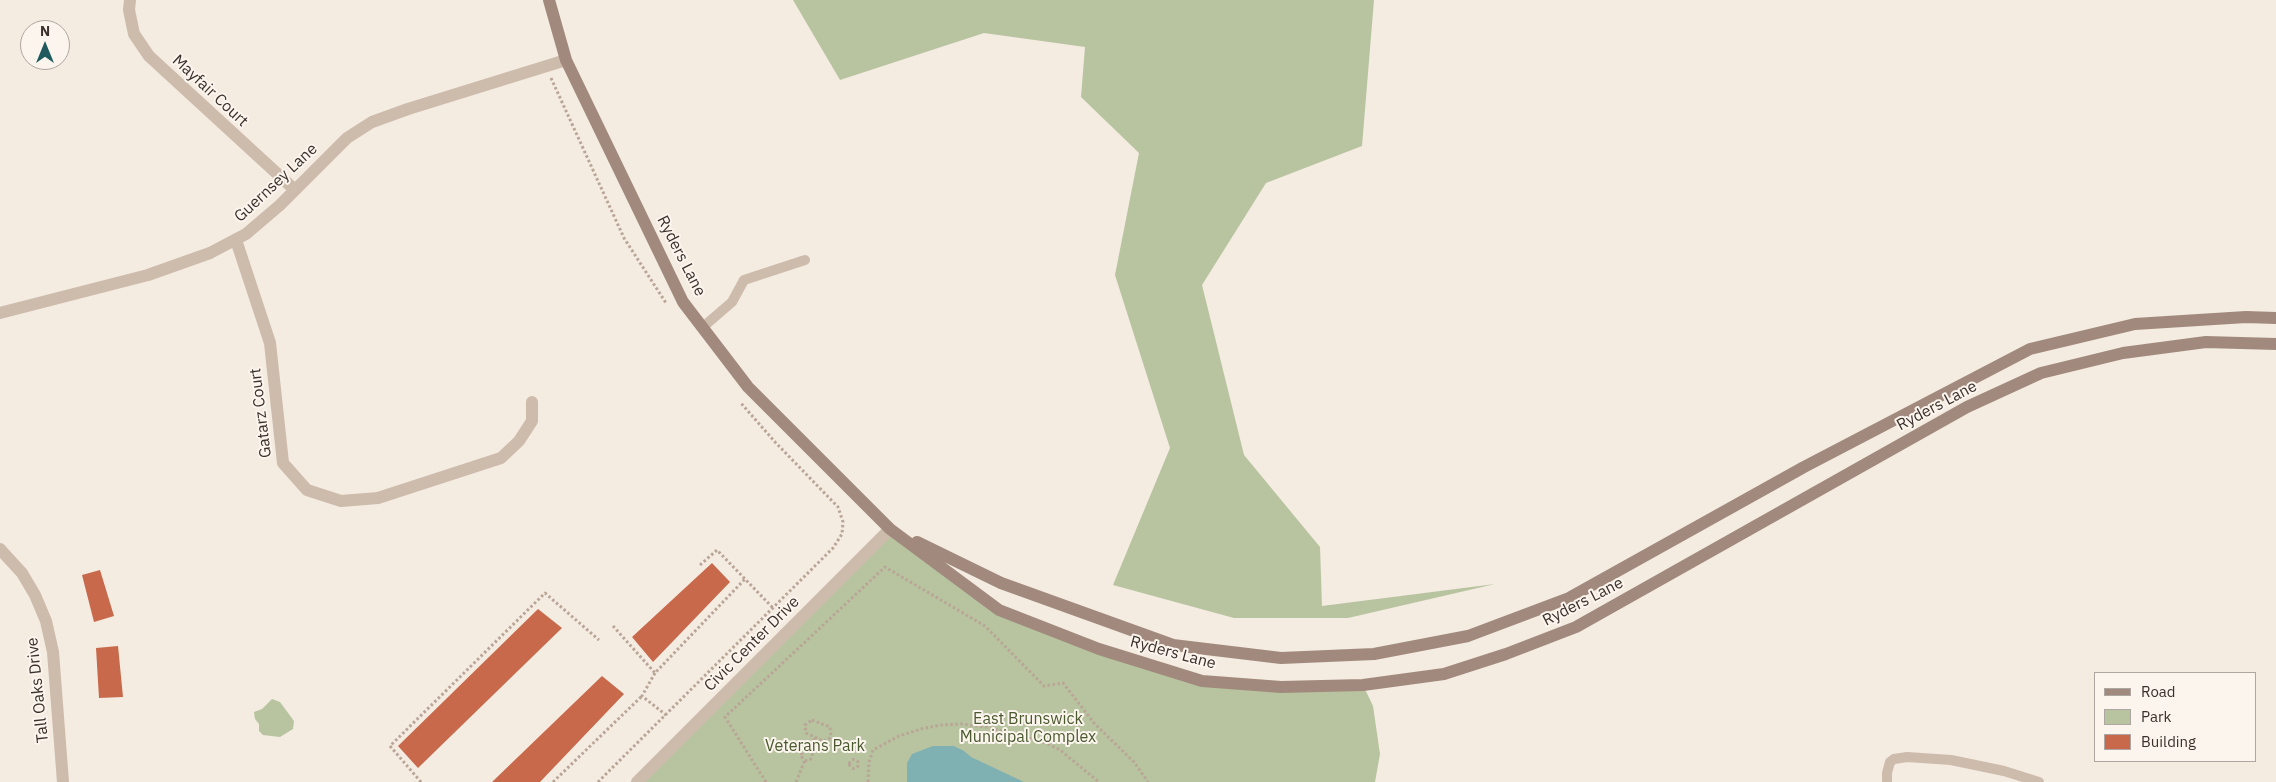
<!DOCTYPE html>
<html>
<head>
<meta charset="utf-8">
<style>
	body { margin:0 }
	#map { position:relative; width:2276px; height:782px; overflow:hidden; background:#f4ebe1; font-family:"IBM Plex Sans",sans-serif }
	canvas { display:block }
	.legend { position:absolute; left:2094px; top:672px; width:162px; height:90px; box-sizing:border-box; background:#fbf5ee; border:1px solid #aea6a0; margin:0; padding:6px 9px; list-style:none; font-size:15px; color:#3b302b }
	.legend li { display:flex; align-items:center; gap:10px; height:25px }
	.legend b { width:25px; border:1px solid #aea6a0 }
	.north { position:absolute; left:20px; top:20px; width:50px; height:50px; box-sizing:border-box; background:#fbf5ee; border:1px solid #aea6a0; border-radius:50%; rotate:0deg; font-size:14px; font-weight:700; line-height:20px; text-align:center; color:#3b302b }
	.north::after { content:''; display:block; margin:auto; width:18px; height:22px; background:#1f5a5e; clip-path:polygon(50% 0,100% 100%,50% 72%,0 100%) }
</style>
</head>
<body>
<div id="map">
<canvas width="2276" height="782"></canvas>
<ul class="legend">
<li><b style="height:6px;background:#a18a7d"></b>Road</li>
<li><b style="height:14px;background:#b8c4a0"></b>Park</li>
<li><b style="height:14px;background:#c8694b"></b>Building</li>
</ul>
<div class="north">N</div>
</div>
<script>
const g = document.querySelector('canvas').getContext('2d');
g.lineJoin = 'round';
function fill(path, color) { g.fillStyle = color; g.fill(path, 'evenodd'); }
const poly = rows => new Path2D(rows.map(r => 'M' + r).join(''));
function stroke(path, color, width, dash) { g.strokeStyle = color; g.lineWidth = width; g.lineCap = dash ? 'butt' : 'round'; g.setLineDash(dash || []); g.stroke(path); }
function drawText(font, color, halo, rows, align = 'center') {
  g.font = font + ' "IBM Plex Sans",sans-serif'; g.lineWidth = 4; g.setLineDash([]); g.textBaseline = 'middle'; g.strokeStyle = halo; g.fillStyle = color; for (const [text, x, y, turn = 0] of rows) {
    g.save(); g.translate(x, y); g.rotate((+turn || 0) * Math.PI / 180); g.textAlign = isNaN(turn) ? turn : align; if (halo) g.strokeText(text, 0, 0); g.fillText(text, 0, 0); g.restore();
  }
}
fill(poly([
	[793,0,1374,0,1362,146,1266,183,1202,285,1244,455,1320,547,1322,606,1495,584,1348,618,1234,618,1113,585,1170,448,1115,275,1139,153,1081,97,1085,47,984,33,840,80],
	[890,529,999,609,1202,681,1363,685,1373,706,1380,754,1375,782,637,782],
	[272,699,280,702,294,721,293,729,280,737,263,735,259,731,259,724,255,719,254,712,262,709]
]), '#b8c4a0');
fill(poly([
	[933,746,954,746,964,751,971,757,1024,782,907,782,907,763,912,754]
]), '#7fb0b2');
fill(poly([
	[712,563,730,582,653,662,632,637],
	[100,570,114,616,94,622,82,575],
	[538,609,562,628,418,768,398,746],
	[118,646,123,697,99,698,96,648],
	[602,676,624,694,540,782,492,782]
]), '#c8694b');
stroke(poly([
	[551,78,624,238,666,303],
	[700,565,717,550,773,608],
	[613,626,655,673,745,579],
	[655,673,642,696,666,715],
	[812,720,830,727,831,736,828,740,823,741,806,733,805,725,812,720],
	'801.5 755a5.5 5.5 0 1 1 11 0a5.5 5.5 0 1 1-11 0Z',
	[810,750,815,737],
	'849.5 764a4.5 4.5 0 1 1 9 0a4.5 4.5 0 1 1-9 0Z',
	[421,782,390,746,545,593,599,640],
	[553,782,642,696],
	[598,782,833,548,842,534,843,522,838,507,775,442,740,402],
	[766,782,725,717,885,567,985,626,1044,686,1063,683,1094,723,1134,762,1148,782],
	[796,782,805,760],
	[868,782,869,762,873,750,899,736,921,729,941,725,962,724,986,727,1046,743,1060,750,1099,782]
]), '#b9a596', 3, [2.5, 2.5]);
stroke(poly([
	[703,327,732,302,744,280,805,260],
	[1887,782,1887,773,1890,762,1894,759,1907,757,1951,760,2004,771,2039,782]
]), '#cdbbac', 10);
stroke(poly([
	[130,0,129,10,134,34,149,56,295,190],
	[236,240,270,343,283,463,307,490,341,501,378,498,501,458,519,441,532,421,532,402],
	[0,313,148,275,210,253,246,234,280,205,347,138,372,122,408,109,566,60],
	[0,549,22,573,35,595,46,621,53,652,63,782],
	[637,782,890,529]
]), '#cdbbac', 12);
stroke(poly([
	[549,0,566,60,683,302,748,387,890,529,999,610,1099,649,1202,681,1281,687,1363,685,1444,674,1506,654,1576,627,1967,407,2041,373,2123,353,2206,342,2276,344],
	[917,542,1001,583,1173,645,1281,658,1374,654,1468,636,1569,598,1804,467,2030,349,2135,324,2246,317,2276,318]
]), '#a18a7d', 12);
drawText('16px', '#3b302b', '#fbf5ee', [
	["Mayfair Court",210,91,43],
	["Guernsey Lane",276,183,-43],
	["Ryders Lane",681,256,63],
	["Ryders Lane",1937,406,-28],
	["Gatarz Court",261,413,-97],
	["Ryders Lane",1583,602,-27],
	["Civic Center Drive",752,644,-45],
	["Ryders Lane",1173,653,15],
	["Tall Oaks Drive",38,690,-96]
]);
drawText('16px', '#4a5a2e', '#fbf5ee', [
	["East Brunswick",1028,719],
	["Municipal Complex",1028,737],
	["Veterans Park",815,746]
]);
</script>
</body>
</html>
